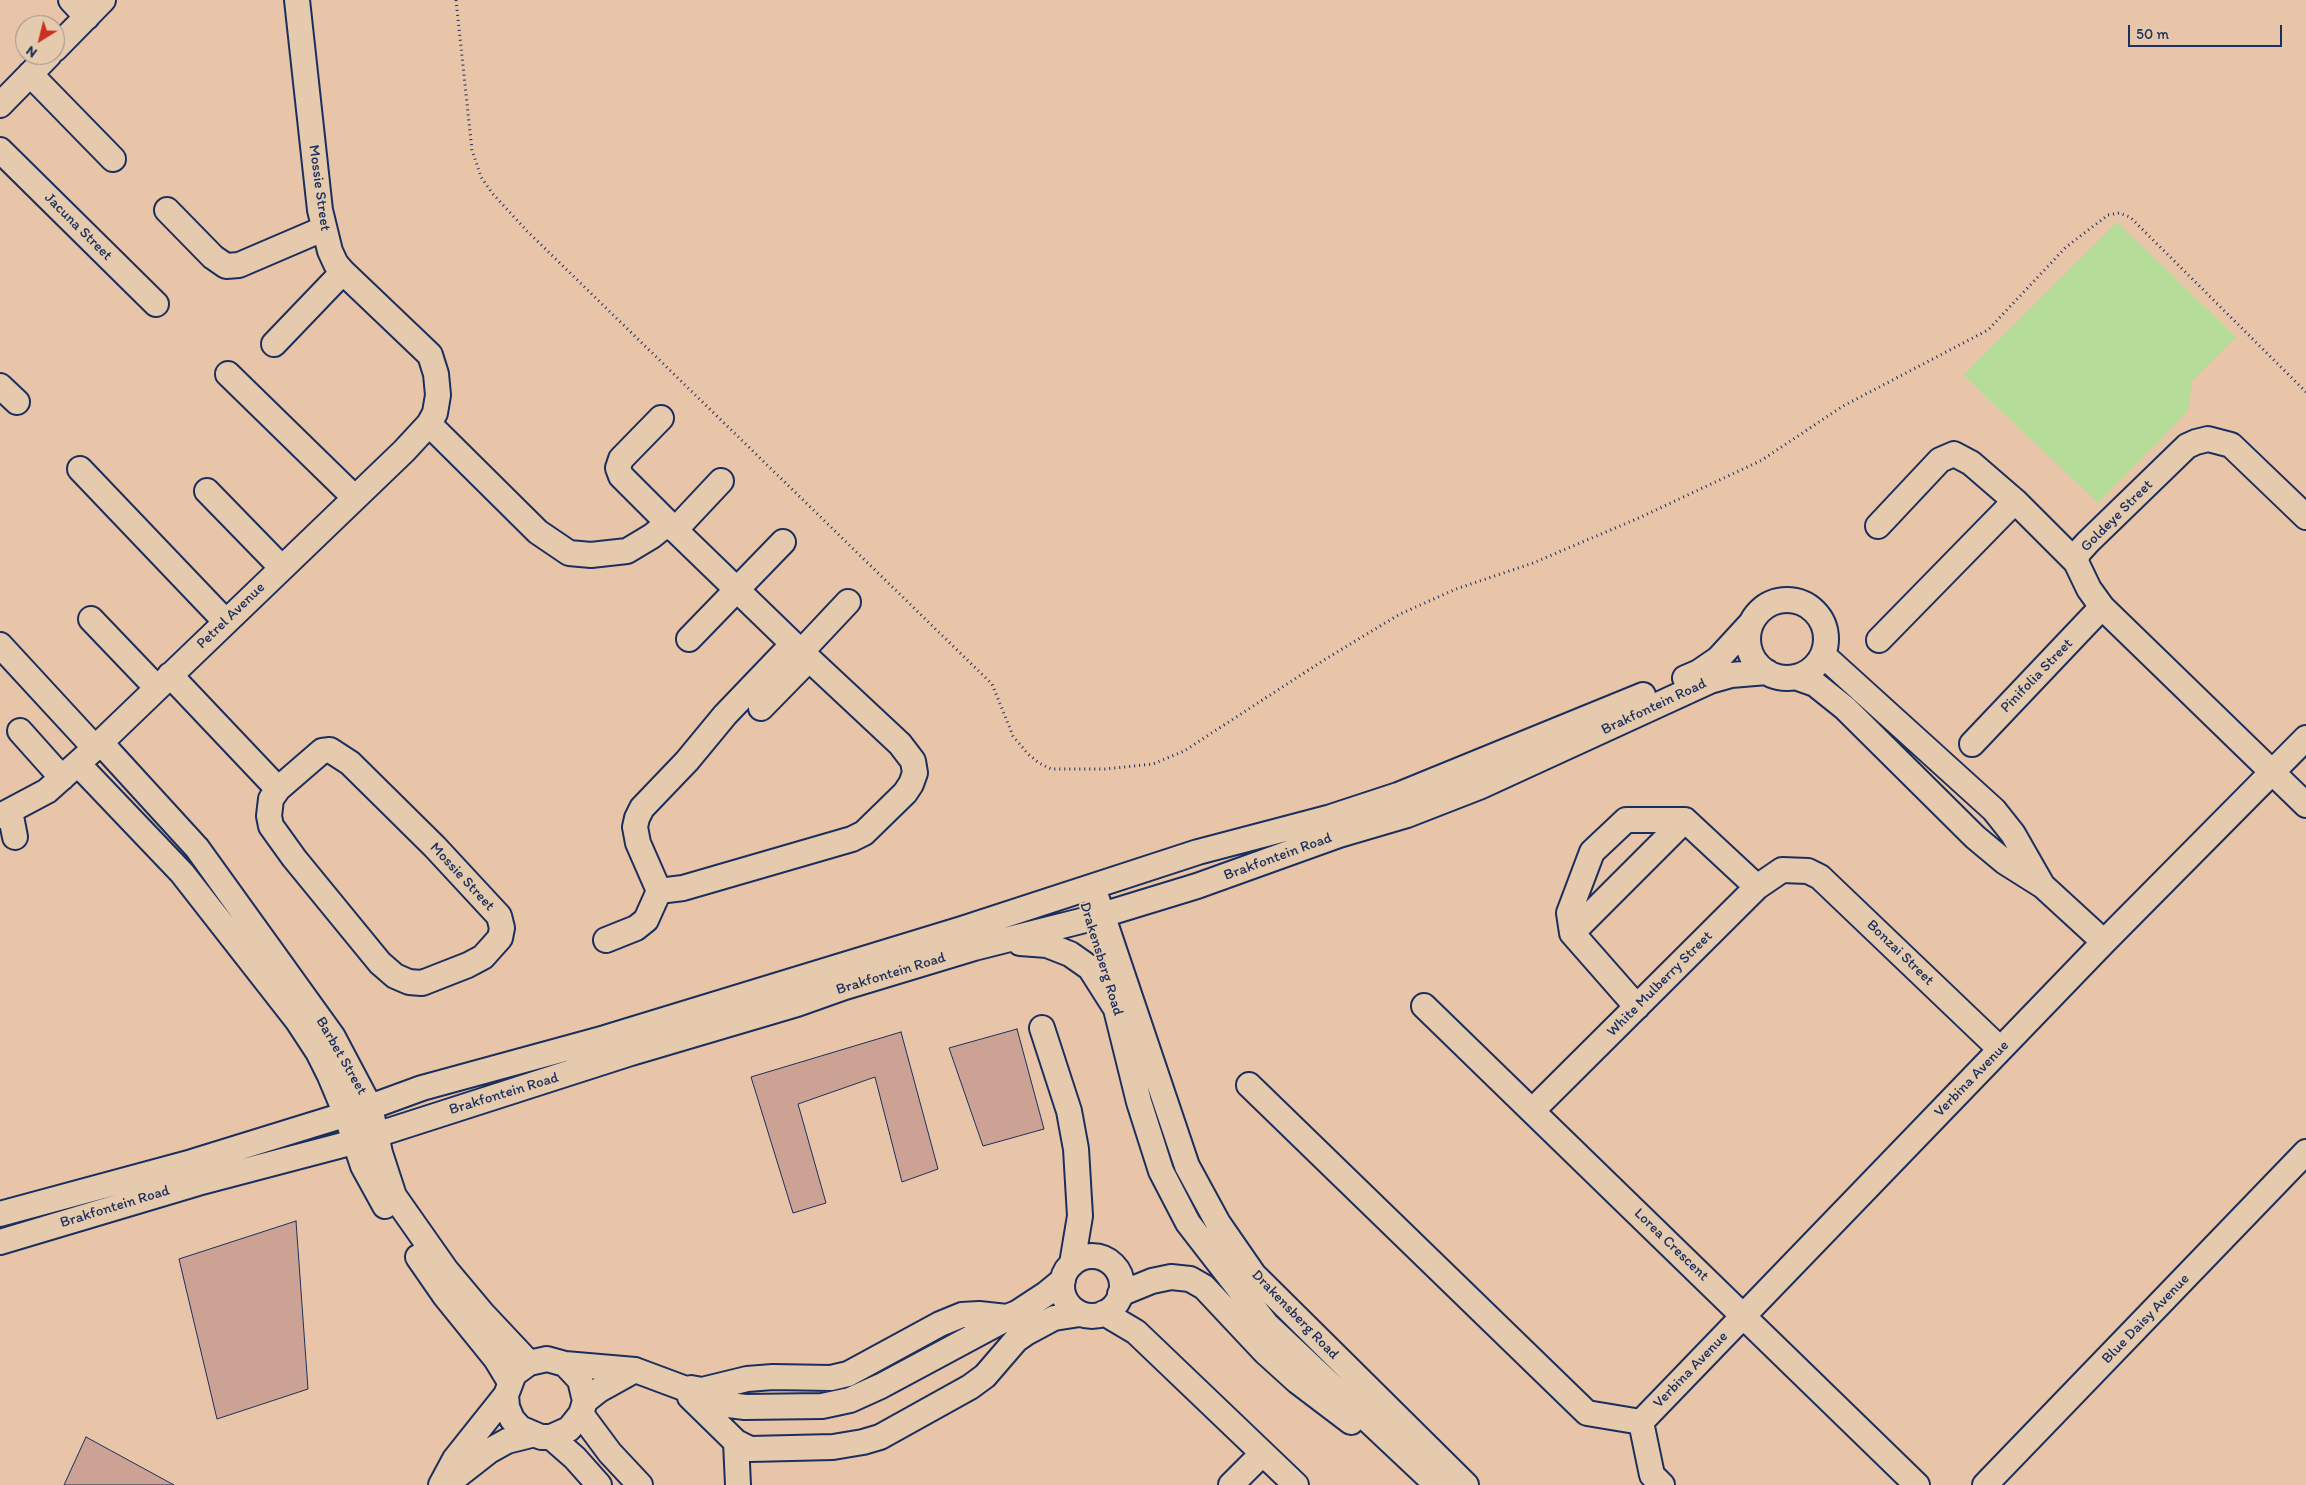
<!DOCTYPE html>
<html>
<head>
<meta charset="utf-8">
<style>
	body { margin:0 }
	#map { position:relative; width:2306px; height:1485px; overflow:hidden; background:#e8c5a8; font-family:Itim,sans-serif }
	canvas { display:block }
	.north { position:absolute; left:15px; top:15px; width:50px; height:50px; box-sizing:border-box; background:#e6caad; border:1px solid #958c8d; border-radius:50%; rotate:216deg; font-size:14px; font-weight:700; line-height:20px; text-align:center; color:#1b2f5e }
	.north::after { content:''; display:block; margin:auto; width:18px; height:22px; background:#c8321e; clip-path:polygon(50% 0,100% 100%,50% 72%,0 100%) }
	.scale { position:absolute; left:2128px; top:25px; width:154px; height:22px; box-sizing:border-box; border:2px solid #1b2f5e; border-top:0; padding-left:6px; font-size:15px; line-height:18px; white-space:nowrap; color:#1b2f5e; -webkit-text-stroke:4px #e6caad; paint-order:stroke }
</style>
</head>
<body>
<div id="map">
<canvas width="2306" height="1485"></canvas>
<div class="north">N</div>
<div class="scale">50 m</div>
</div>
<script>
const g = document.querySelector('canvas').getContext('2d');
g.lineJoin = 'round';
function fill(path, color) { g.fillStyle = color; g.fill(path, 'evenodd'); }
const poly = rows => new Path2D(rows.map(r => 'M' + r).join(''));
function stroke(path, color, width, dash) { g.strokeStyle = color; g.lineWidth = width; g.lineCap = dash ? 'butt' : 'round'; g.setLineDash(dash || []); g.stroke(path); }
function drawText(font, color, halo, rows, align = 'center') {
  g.font = font + ' Itim,sans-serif'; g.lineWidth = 4; g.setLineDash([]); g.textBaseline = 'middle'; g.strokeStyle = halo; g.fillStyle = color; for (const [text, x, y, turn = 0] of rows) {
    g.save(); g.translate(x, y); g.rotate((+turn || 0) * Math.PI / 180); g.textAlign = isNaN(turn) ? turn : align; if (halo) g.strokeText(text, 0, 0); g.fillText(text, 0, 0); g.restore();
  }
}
fill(poly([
	[2117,222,2236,337,2192,381,2188,411,2098,503,1963,375]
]), '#b5dd99');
const building = poly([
	[1017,1029,1044,1129,983,1146,949,1048,1017,1029],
	[901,1032,938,1169,902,1182,875,1077,798,1104,826,1203,793,1213,751,1077,901,1032],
	[296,1221,308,1389,217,1419,179,1259,296,1221],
	[86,1437,174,1485,64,1485,86,1437]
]);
fill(building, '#cba294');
stroke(building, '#1b2f5e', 1);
const minor = poly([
	[71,0,87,17],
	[55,49,103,0],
	[30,74,113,159],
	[0,105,49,55],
	[0,150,156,304],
	[167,210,213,257,226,266,239,265,323,229],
	[274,344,343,272],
	[228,374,354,497],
	[0,386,17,402],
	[661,418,621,459,618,468,621,476,668,523],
	[429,424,538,532,569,553,591,555,627,551,652,536,668,523,793,644,900,744,913,761,915,773,911,784,905,793,864,833,852,839,683,888,659,891,638,843,635,827,637,818,642,808,687,761,725,715,793,644],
	[80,469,226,622],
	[207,491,281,567],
	[1878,526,1940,460,1954,454,1971,463,2015,501,2076,562,2089,589,2102,607,2306,805],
	[675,530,721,481],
	[2076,562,2078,553,2088,542,2187,446,2196,442,2208,439,2231,445,2306,517],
	'1748 639a39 39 0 1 1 78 0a39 39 0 1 1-78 0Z',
	[91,619,157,688],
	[689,639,783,542],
	[1879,640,2015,501],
	[0,645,95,748],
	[801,652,848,602],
	[1823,655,1994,810,2013,834,2041,883],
	[170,675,278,789],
	[1795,677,1815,684,1845,708,1975,837,2005,862,2043,886,2104,942],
	[1685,678,1699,672,1718,659,1752,622],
	[761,708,809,659],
	[20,731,62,778],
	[101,743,197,848,333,1037,370,1107,380,1153,394,1196,446,1270,482,1313,529,1363],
	[1972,744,2102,607],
	[330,750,350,763,435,847,499,916,502,928,500,938,483,957,468,965,422,983,409,982,395,976,380,963,294,858,271,826,269,816,271,799,278,789,322,751,330,750],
	[78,764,182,873,297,1020,318,1052,330,1076,346,1114,363,1166,385,1206],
	[10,811,15,837],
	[0,816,47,791,95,748,404,451,429,424,435,413,438,395,436,374,430,355,343,272,336,264,330,251,320,210,297,0],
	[1097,899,1187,1166,1218,1223,1254,1275,1466,1485],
	[1572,933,1685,820],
	[606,940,636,928,646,920,659,891],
	[1020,943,1047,945,1070,954,1090,968,1118,1012],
	[1113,997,1139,1102,1161,1171,1188,1223,1267,1325,1437,1485],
	[1424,1006,1917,1485],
	[1637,1007,1572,933,1569,913,1592,852,1626,820,1685,820,1757,887],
	[1042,1028,1069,1111,1076,1149,1080,1216,1072,1264],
	[1249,1085,1587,1413,1641,1422],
	[1533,1110,1757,887,1782,870,1808,871,1820,877,2000,1049],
	[0,1214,192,1162,370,1107,422,1088,605,1038,962,929,1198,852,1331,817,1398,795,1643,695],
	[0,1242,198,1183,354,1142,631,1053,797,1004,845,987,974,948,1089,919,1197,886,1339,835,1407,815,1479,787,1710,681,1731,675,1767,672],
	'1062 1286a30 30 0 1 1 60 0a30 30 0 1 1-60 0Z',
	[418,1257,445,1296,496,1359,510,1382],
	[1120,1294,1152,1281,1171,1277,1190,1279,1204,1287,1265,1352,1297,1381,1351,1422],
	[1104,1313,1136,1332,1296,1485],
	[565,1364,635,1370,729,1405,745,1407,822,1406,850,1400,881,1386,1017,1313],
	[691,1388,702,1390,747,1379,773,1377,831,1378,848,1374,940,1324,962,1315,979,1314,1007,1317,1017,1313,1046,1294,1063,1280],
	[690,1397,736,1442,750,1449,833,1447,863,1442,880,1437,970,1387,985,1376,1016,1340,1026,1333,1054,1318,1080,1314],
	[585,1401,599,1390,635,1370],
	[581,1414,610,1453,640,1485],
	[1641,1422,2104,942,2306,738],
	[1641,1422,1652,1475,1662,1485],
	[551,1437,575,1458,599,1485],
	[736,1442,738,1485],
	[452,1480,489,1451,507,1441,531,1435],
	[441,1485,455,1459,506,1395,514,1374,529,1363,547,1359,565,1364,580,1380,585,1401,581,1414,569,1429,551,1437,541,1437,520,1428,512,1419,507,1407,506,1395],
	[1231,1485,1262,1454],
	[1985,1485,2306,1152]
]);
stroke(minor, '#1b2f5e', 28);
stroke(poly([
	[456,0,472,150,481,177,492,193,527,231,992,684,1013,736,1028,754,1039,763,1051,769,1105,769,1153,764,1184,751,1324,660,1400,614,1456,589,1533,563,1641,517,1762,460,1843,406,1988,330,2066,247,2108,215,2119,213,2130,217,2306,392]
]), '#1b2f5e', 3, [1, 4]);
stroke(minor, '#e6caad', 24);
drawText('15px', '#1b2f5e', '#e6caad', [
	["Mossie Street",319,188,82],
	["Jacuna Street",78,227,45],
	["Goldeye Street",2117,516,-45],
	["Petrel Avenue",231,616,-44],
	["Pinifolia Street",2037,676,-46],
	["Brakfontein Road",1654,707,-25],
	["Brakfontein Road",1278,857,-20],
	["Mossie Street",462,877,47],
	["Bonzai Street",1900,953,44],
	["Drakensberg Road",1101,959,73],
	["Brakfontein Road",891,974,-17],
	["White Mulberry Street",1660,984,-45],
	["Barbet Street",341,1056,60],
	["Verbina Avenue",1972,1079,-46],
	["Brakfontein Road",504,1094,-17],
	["Brakfontein Road",115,1207,-17],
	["Lorea Crescent",1671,1245,44],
	["Drakensberg Road",1295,1315,46],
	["Blue Daisy Avenue",2146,1319,-46],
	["Verbina Avenue",1691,1370,-46]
]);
</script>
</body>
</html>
